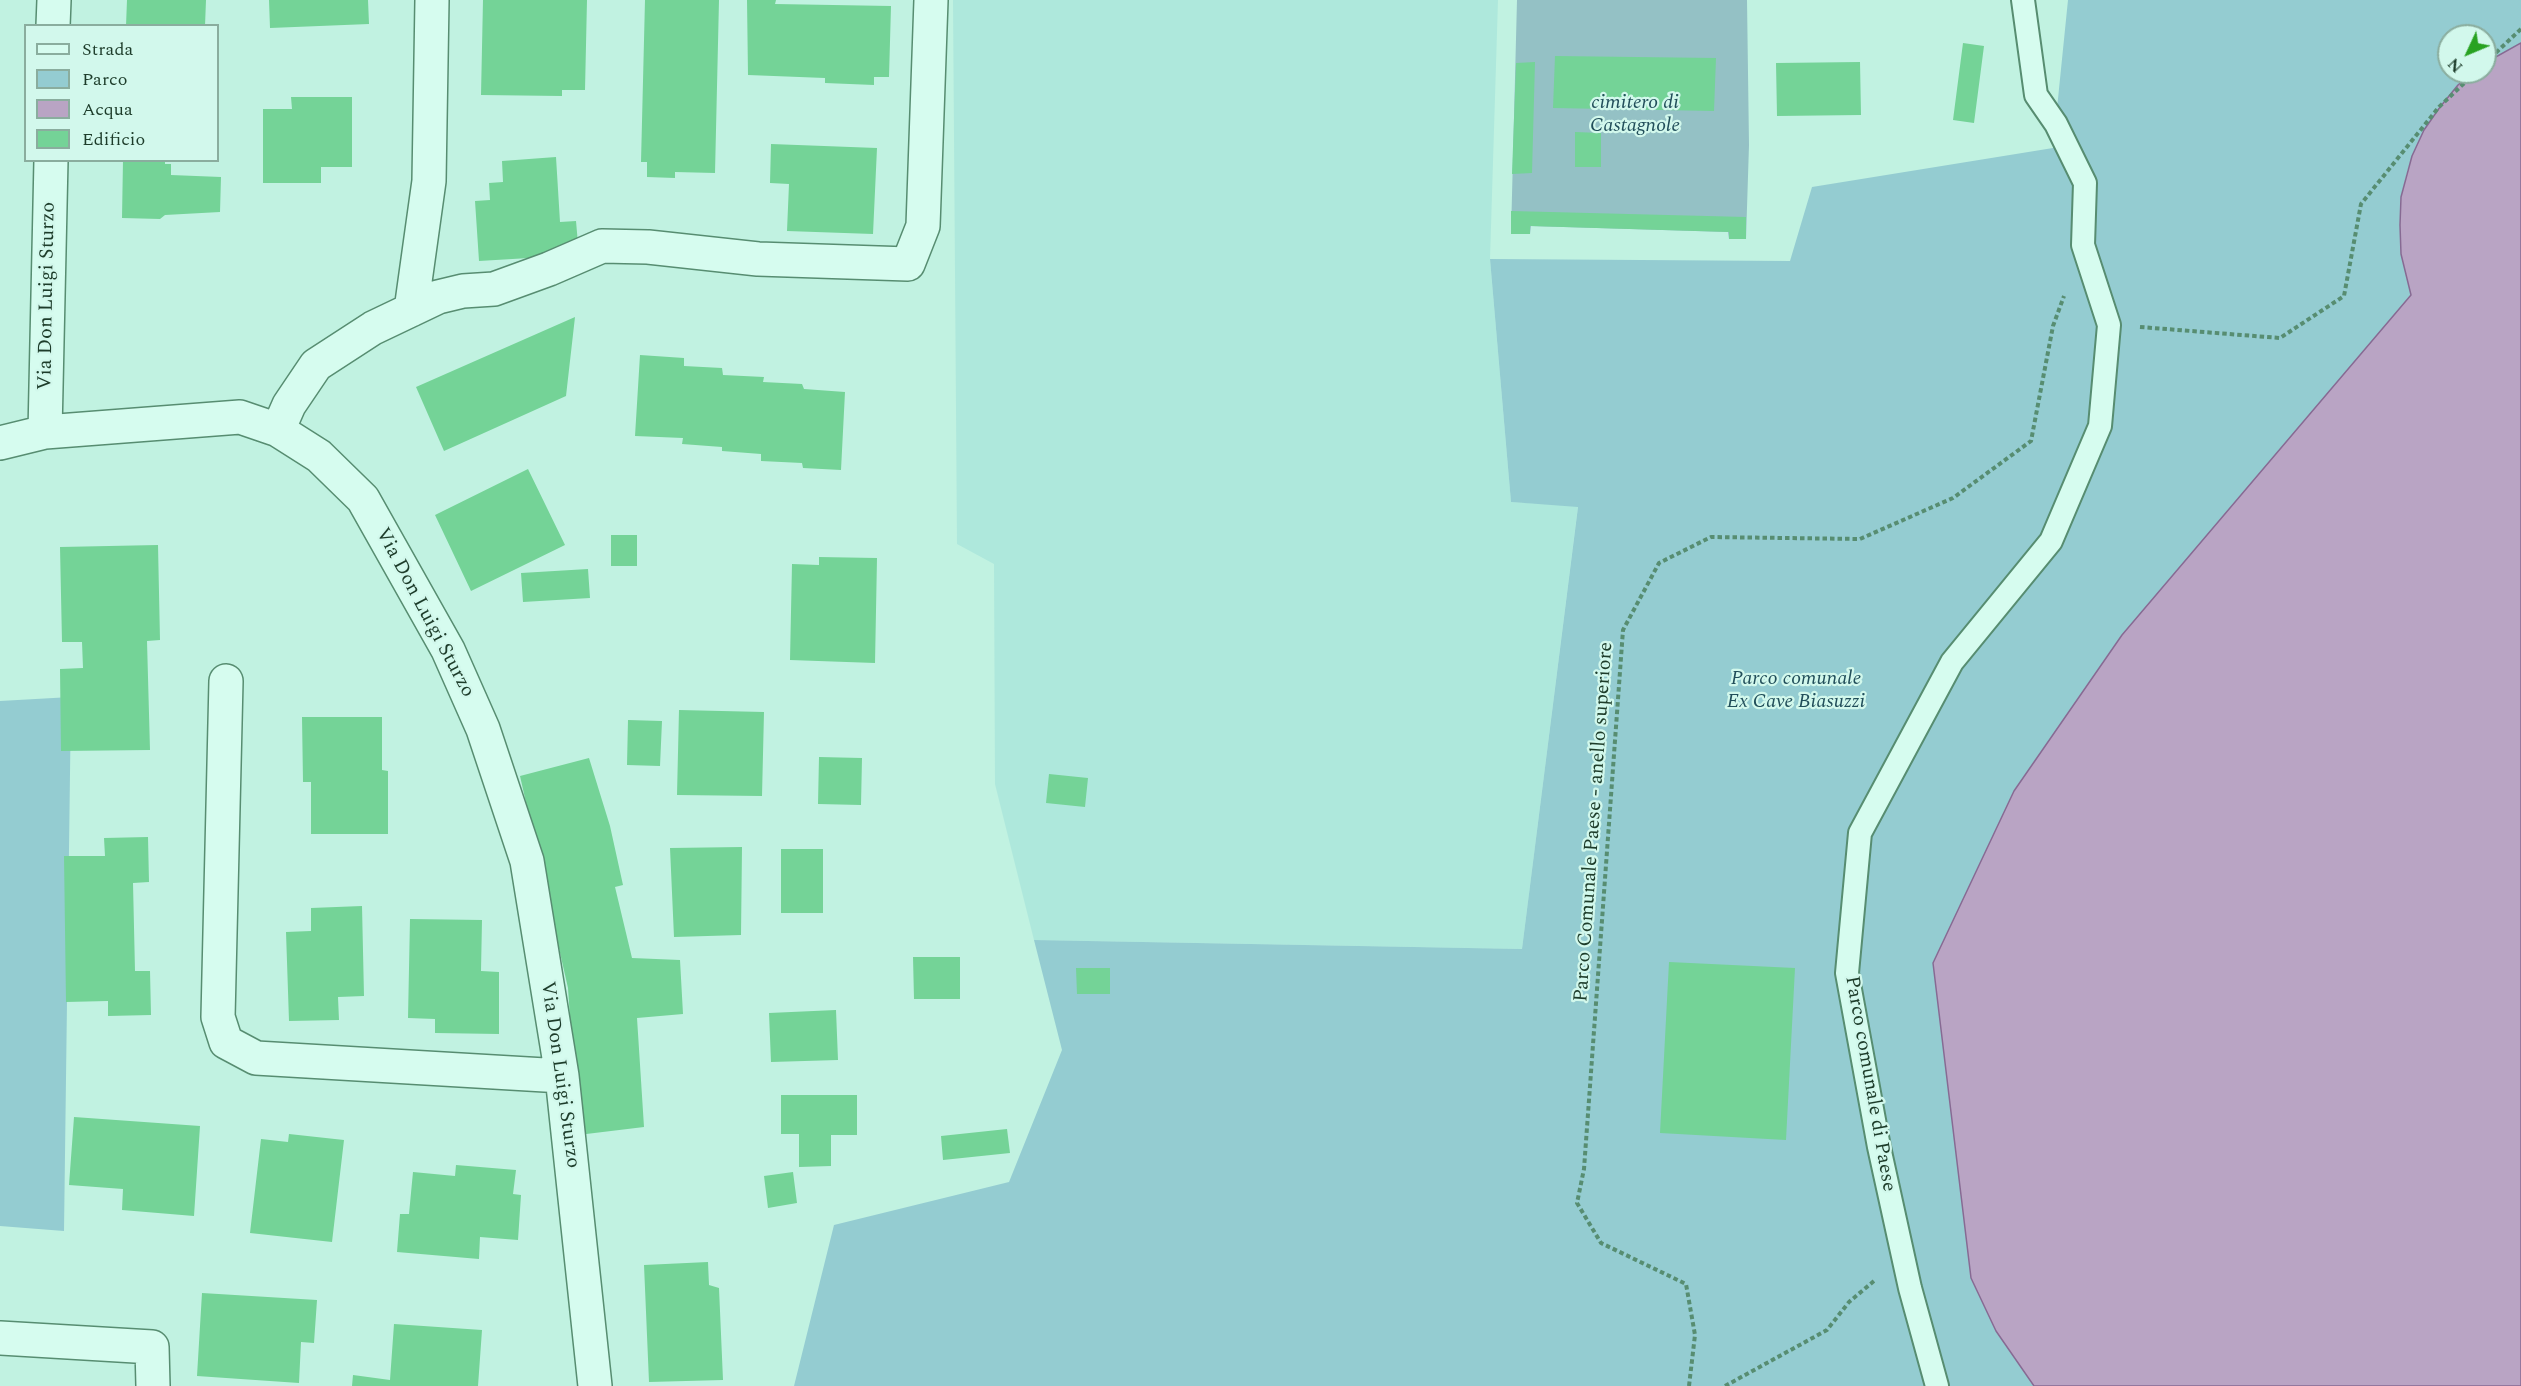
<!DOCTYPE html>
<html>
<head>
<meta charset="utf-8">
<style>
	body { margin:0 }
	#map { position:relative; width:2521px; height:1386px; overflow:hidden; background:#c1f2e1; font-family:Spectral,serif }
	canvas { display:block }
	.legend { position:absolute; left:24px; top:24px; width:195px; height:138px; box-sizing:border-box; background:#d2f8ec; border:2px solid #8aad9e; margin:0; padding:8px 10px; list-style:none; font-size:18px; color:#1d3c2a }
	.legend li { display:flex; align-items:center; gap:12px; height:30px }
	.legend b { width:30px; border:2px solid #8aad9e }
	.north { position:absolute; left:2437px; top:24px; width:60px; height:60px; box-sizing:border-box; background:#d2f8ec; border:2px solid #8aad9e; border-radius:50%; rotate:226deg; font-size:16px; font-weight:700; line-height:24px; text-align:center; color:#1d3c2a }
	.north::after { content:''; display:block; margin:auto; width:21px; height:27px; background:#28a222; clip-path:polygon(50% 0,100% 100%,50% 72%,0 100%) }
</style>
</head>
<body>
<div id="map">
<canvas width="2521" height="1386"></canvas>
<ul class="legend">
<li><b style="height:8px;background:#d6fcef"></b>Strada</li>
<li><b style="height:16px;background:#94ccd1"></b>Parco</li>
<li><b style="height:16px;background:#b9a4c4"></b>Acqua</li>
<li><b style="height:16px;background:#74d397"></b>Edificio</li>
</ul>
<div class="north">N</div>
</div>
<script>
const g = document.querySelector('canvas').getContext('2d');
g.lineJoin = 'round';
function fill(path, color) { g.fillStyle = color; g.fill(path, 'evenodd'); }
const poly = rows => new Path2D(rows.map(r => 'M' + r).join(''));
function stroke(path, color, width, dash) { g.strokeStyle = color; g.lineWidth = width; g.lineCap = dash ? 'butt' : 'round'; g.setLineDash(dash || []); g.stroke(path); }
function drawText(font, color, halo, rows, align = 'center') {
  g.font = font + ' Spectral,serif'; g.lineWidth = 4.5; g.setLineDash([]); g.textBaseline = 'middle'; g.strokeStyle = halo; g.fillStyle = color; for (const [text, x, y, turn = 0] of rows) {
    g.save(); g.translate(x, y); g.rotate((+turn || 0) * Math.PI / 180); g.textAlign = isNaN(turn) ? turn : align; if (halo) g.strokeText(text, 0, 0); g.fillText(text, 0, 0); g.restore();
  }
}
fill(poly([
	[953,0,1498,0,1490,259,1511,502,1578,506,1522,949,1034,940,995,784,994,564,957,544]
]), '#aee8dc');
fill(poly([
	[2068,0,2521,0,2521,43,2485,63,2485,36,2449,36,2449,72,2473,72,2439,107,2424,130,2408,169,2401,197,2400,225,2401,254,2411,295,2122,635,2014,791,1971,1278,1996,1331,2034,1386,794,1386,834,1225,1009,1182,1062,1050,1034,940,1522,949,1578,507,1511,502,1490,259,1790,261,1812,187,2053,148],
	[71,697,64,1231,0,1226,0,701]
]), '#94ccd1');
fill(poly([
	[1517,0,1747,0,1749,145,1746,239,1729,239,1728,232,1531,226,1530,234,1511,234]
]), '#94c1c5');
const water = poly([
	[2521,43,2521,1386,2034,1386,1996,1331,1971,1278,1933,963,2014,791,2122,635,2411,295,2401,254,2400,225,2401,197,2412,156,2424,130,2440,107,2458,85,2473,72,2485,72,2485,63,2521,43]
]);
fill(water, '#b9a4c4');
stroke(water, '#876a93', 1.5);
fill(poly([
	[127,0,206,0,205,26,126,26],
	[269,0,368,0,369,24,270,28],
	[483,0,587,0,585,90,562,90,562,96,481,95],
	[645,0,719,0,715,173,675,172,675,178,647,177,647,162,641,162],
	[747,0,776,0,775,4,891,6,889,77,874,77,874,85,825,83,825,78,748,75],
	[1963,43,1984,46,1974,123,1953,120],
	[1555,56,1716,58,1714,111,1553,108],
	[1535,62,1532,173,1512,174,1516,63],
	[1860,62,1861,115,1777,116,1776,63],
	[291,97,352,97,352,167,321,167,321,183,263,183,263,109,292,109],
	[1575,132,1601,133,1601,167,1575,167],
	[771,144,877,148,873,234,787,231,789,184,770,183],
	[556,157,560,222,576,221,579,255,479,261,475,201,490,200,489,183,503,182,502,161],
	[123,160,165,160,165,164,171,164,171,175,221,177,220,212,165,215,160,219,122,218],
	[1511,211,1746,217,1746,239,1729,239,1729,232,1530,226,1530,234,1511,234],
	[575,317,566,396,444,451,416,387],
	[640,355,684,358,684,366,722,368,723,375,764,377,763,382,802,384,804,389,845,392,841,470,803,468,802,463,761,461,761,454,722,451,722,447,682,444,683,438,635,436],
	[528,469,565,545,471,591,435,515],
	[611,535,637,535,637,566,611,566],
	[158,545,160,640,147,641,150,750,61,751,60,669,83,668,82,642,62,642,60,547],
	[819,557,877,558,875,663,790,660,792,564,819,565],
	[588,569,590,598,523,602,521,573],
	[679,710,764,712,762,796,677,795],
	[302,717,382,717,382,770,388,771,388,834,311,834,311,782,303,782],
	[628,720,662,721,660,766,627,765],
	[819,757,862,758,861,805,818,804],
	[589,758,610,826,623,885,615,887,632,958,680,960,683,1014,637,1018,644,1127,578,1135,568,988,520,776],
	[1049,774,1088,778,1085,807,1046,803],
	[148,837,149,882,133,883,135,971,150,971,151,1015,108,1016,108,1001,66,1002,64,856,105,856,104,838],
	[742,847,741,935,674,937,670,848],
	[781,849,823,849,823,913,781,913],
	[362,906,364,996,338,997,339,1020,289,1021,286,932,311,931,311,908],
	[410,919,482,920,481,971,499,972,499,1034,435,1033,435,1019,408,1018],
	[913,957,960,957,960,999,914,999],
	[1669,962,1795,968,1786,1140,1660,1133],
	[1076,968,1110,968,1110,994,1077,994],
	[836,1010,838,1060,771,1062,769,1013],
	[781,1095,857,1095,857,1135,831,1135,831,1166,799,1167,799,1134,781,1134],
	[74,1117,200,1126,194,1216,122,1210,123,1189,69,1185],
	[1007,1129,1010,1153,943,1160,941,1136],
	[289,1134,344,1140,332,1242,250,1233,261,1139,288,1142],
	[456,1165,516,1170,513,1194,521,1195,518,1240,480,1237,479,1259,397,1252,400,1214,409,1214,413,1172,455,1176],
	[793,1172,797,1203,768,1208,764,1176],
	[708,1262,709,1285,719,1288,723,1380,649,1382,644,1265],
	[202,1293,317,1300,314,1343,301,1342,299,1383,197,1376],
	[394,1324,482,1330,478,1386,352,1386,353,1375,390,1380]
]), '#74d397');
const lane = poly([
	[1937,1386,1910,1288,1879,1147,1847,973,1860,833,1952,662,2051,541,2100,426,2109,325,2083,245,2085,183,2056,124,2036,95,2023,0]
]);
const street = poly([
	[53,26,54,0],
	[51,160,45,432,240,417,278,430,319,456,363,499,448,650,483,729,527,861,562,1076,595,1386],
	[411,310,429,181,432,0],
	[278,430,289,405,316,365,373,328,438,297,463,291,494,289,549,269,602,246,648,247,758,259,908,264,923,226,931,0],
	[0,443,45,432],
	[226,681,218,1017,226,1042,256,1058,562,1076],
	[0,1338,152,1347,153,1386]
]);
stroke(lane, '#578d71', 26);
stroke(street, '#578d71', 36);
stroke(poly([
	[2485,63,2521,29],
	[2140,327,2280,338,2344,296,2361,204,2439,107,2476,72],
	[1689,1386,1695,1335,1686,1284,1601,1243,1577,1203,1584,1169,1623,630,1659,563,1711,537,1860,539,1953,498,2031,441,2053,326,2064,296],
	[1725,1386,1827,1330,1849,1302,1874,1281]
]), '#578d71', 4, [4.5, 3]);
stroke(lane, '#d6fcef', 22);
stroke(street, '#d6fcef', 33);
drawText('italic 20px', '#214e5a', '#d2f8ec', [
	["cimitero di",1635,104],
	["Castagnole",1635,127],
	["Parco comunale",1796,680],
	["Ex Cave Biasuzzi",1796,703]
]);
drawText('20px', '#1d3c2a', '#d2f8ec', [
	["Via Don Luigi Sturzo",48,296,-89],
	["Via Don Luigi Sturzo",424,613,62],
	["Parco Comunale Paese - anello superiore",1595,822,-86],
	["Via Don Luigi Sturzo",559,1075,82],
	["Parco comunale di Paese",1869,1084,80]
]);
</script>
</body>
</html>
